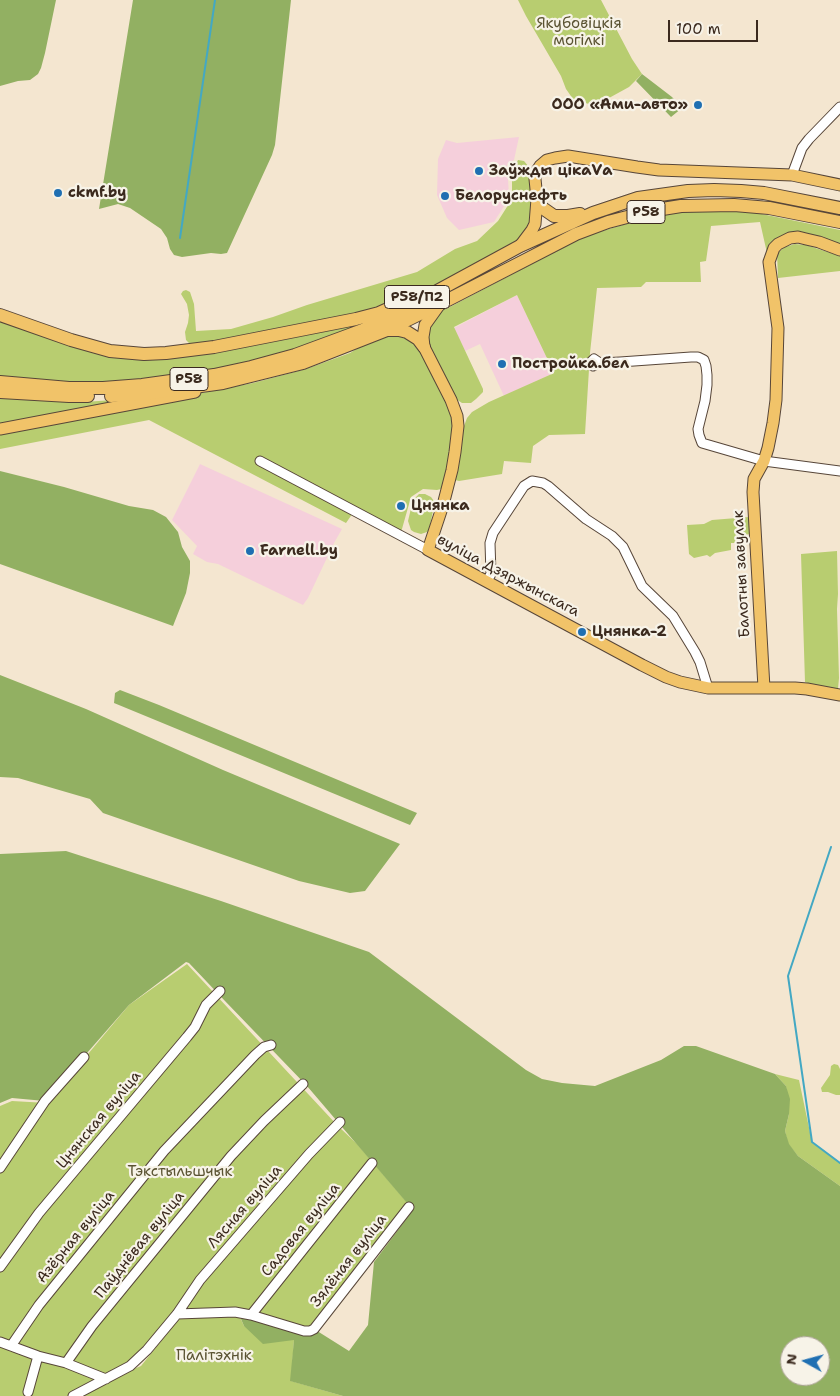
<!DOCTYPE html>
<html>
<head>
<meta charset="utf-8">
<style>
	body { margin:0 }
	#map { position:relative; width:840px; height:1396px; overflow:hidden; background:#f4e6d0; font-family:"Shantell Sans",sans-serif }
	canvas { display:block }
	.north { position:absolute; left:780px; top:1336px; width:50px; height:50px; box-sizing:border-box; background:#f7f3e8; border:1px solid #aca397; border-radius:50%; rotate:277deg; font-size:14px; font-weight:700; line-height:20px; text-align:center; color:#3b2a1e }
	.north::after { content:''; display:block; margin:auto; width:18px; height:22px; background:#1f6fb2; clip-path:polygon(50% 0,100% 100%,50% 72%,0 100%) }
	.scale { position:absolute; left:668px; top:20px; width:90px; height:22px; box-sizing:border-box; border:2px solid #3b2a1e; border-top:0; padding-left:6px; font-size:15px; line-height:18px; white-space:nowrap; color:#3b2a1e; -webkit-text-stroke:4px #f7f3e8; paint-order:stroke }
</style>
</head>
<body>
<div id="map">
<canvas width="840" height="1396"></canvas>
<div class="north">N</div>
<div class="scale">100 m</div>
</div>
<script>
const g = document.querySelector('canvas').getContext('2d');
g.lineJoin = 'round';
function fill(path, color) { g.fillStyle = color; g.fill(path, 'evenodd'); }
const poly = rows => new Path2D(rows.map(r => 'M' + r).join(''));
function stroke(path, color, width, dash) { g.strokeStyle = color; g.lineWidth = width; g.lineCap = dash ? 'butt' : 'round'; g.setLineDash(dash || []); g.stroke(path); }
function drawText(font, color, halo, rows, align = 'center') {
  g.font = font + ' "Shantell Sans",sans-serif'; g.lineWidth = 4.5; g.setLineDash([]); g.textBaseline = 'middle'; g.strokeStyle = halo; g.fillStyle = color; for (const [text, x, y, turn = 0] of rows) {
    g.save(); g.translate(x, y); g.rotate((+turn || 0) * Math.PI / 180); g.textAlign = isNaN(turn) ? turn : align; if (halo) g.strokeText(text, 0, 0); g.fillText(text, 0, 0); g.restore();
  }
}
fill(poly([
	[519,137,514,160,507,164,509,195,508,200,494,222,459,230,447,218,437,195,438,159,446,140,457,143],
	[517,295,554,373,504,396,480,344,465,351,454,328],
	[200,464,342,529,334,543,308,598,303,605,218,564,207,562,193,554,197,546,172,520]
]), '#f5cfdb');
fill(poly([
	[518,0,601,0,632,59,642,74,629,87,609,98,589,104,578,101,573,99,566,89,561,76,526,16],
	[518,160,524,161,529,167,534,212,526,235,450,279,387,305,352,315,192,346,186,340,185,332,188,323,189,315,187,304,181,294,183,291,186,290,190,292,194,304,196,331,231,329,273,317,307,305,417,272,455,249,477,241,498,221,512,199,512,172],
	[694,209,747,211,840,230,840,251,819,242,784,240,769,262,760,222,711,226,706,261,700,262,701,282,646,282,641,287,597,288,590,353,585,434,549,435,533,446,531,463,504,461,502,474,459,481,455,480,464,426,467,418,472,412,489,402,554,373,517,295,454,327,483,389,483,392,476,399,471,403,462,403,456,399,426,351,452,416,454,429,445,485,441,489,437,490,423,489,411,497,400,536,355,510,346,523,149,420,0,449,0,432,253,383,306,369,350,353,387,330,423,337,440,304,446,309,585,236,657,215],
	[795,244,806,245,840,256,840,271,778,278,777,253,785,247],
	[370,320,313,343,256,362,130,382,30,381,0,377,0,321,114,357],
	[0,397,84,402,142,398,0,425],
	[419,494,425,494,431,497,434,501,434,506,429,530,427,532,421,534,414,532,411,530,408,521,413,500],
	[749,517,753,534,738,535,737,543,731,543,731,550,715,553,710,557,707,555,694,558,689,554,687,525,704,524,712,520],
	[837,551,838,594,837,609,839,678,838,689,818,687,805,682,801,554],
	[187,964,337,1125,357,1144,411,1207,310,1331,238,1313,244,1326,294,1340,291,1381,343,1396,81,1396,117,1376,141,1366,178,1320,137,1360,72,1396,0,1396,0,1106,12,1101,47,1103,129,1005],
	[834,1064,838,1065,840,1069,840,1095,836,1095,828,1092,822,1092,821,1088,830,1075,831,1066],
	[775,1074,799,1080,812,1142,840,1163,840,1186,798,1156,788,1144,785,1131,789,1114,786,1086]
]), '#b8cd70');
fill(poly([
	[0,0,56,0,45,53,41,68,38,74,30,80,18,81,0,86],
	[133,0,291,0,275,145,272,155,227,253,221,254,211,253,182,257,174,255,170,249,167,238,161,229,130,208,118,204,99,209],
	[642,74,672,97,682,108,671,117,636,81],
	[0,471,64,487,129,506,153,510,166,517,178,532,182,547,190,561,190,573,186,593,173,626,0,564],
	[0,675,86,709,223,770,400,844,365,891,350,893,299,881,103,813,90,799,18,778,0,777],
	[120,690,159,705,417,813,410,825,114,703,115,693],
	[66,851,221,901,369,952,526,1070,542,1079,562,1083,595,1086,661,1060,684,1046,696,1046,775,1074,786,1086,790,1099,789,1114,785,1131,789,1144,798,1156,840,1186,840,1396,343,1396,290,1381,294,1340,263,1344,244,1326,238,1312,310,1331,314,1329,349,1351,368,1325,374,1262,413,1210,307,1086,225,1001,189,963,186,962,129,1005,45,1101,12,1098,0,1103,0,854],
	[790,1346,820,1346,820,1376,790,1376]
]), '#92b062');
stroke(poly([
	[180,238,215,0],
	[831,847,788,976,812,1142,840,1163]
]), '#43a8c3', 2);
const minor = poly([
	[792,175,802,148,809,139,840,107],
	[600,363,594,359,591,362,593,366,597,363,600,363,620,362,691,357,698,357,704,360,706,366,707,375,707,385,705,401,698,429,699,435,702,443,764,461,840,471],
	[260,461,428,550],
	[487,581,491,574,490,543,493,533,524,486,532,481,543,483,548,486,586,519,612,536,623,547,642,586,673,616,695,652,700,662,708,688],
	[0,1168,45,1101,84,1057],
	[0,1267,39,1213,187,1037,195,1027,206,1005,220,991],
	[177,1314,235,1312,251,1315,304,1331,310,1331,314,1329,409,1207],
	[251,1315,372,1163],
	[0,1342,38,1356,66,1363,106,1379],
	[11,1346,39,1305,164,1151,255,1055,264,1047,271,1045],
	[66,1363,92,1326,231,1156,264,1121,303,1084],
	[28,1392,38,1356],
	[73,1396,130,1366,147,1350,177,1314,200,1280,309,1154,340,1122]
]);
const major = poly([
	[520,246,532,230,535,224,537,199,535,179,536,172,540,166,547,160,555,158,568,156,637,167,659,170,792,175,840,185],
	[440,304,425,325,423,337,424,347,451,400,457,416,458,426,455,452,452,470,443,505,428,550,642,665,666,677,680,682,708,688,795,688,807,689,840,695],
	[0,429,195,392],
	[764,688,753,492,754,479,764,461,768,448,773,423,776,400,778,328,769,262,774,248,778,244,790,238,798,237,806,239,819,242,840,250]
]);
const highway = poly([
	[537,199,541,207,554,216,568,216,580,214],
	[0,315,71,340,110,351,144,354,166,353,214,347,356,319,379,313,399,304],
	[387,330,399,330,407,332,418,339,424,347],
	[0,382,69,388,103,388,142,385,214,375,251,367,295,355,371,327,520,246,593,213,638,198,688,191,714,190,741,191,764,193,840,208],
	[0,392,69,396,88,396],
	[111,396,143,394,223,383,303,363,387,330,440,304,576,234,608,222,650,211,681,206,734,205,769,208,840,222]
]);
stroke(minor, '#574639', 11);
stroke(major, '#574639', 13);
stroke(highway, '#574639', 14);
stroke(minor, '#fff', 9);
stroke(major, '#f1c369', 11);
stroke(highway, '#f1c369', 12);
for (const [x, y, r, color] of [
	[698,105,5,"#1f6fb2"],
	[479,171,5,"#1f6fb2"],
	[58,193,5,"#1f6fb2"],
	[445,196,5,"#1f6fb2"],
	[502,364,5,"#1f6fb2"],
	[401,506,5,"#1f6fb2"],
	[250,551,5,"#1f6fb2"],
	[582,632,5,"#1f6fb2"]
]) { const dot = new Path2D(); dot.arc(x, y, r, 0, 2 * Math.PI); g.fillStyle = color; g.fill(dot); stroke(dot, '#f7f3e8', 2); }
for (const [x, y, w] of [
	[646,212,38],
	[417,297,65],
	[189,379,38]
]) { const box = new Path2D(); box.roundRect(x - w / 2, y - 11.5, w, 23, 4); g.fillStyle = '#f7f3e8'; g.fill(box); stroke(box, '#3b2a1e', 1); }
drawText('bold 14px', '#3b2a1e', null, [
	["Р58",646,212],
	["Р58/П2",417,297],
	["Р58",189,379]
]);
drawText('15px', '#5a5332', '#f7f3e8', [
	["Якубовіцкія",579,24],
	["могілкі",579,41],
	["Тэкстыльшчык",180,1172],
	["Палітэхнік",214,1356]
]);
drawText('bold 15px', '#3b2a1e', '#f7f3e8', [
	["ООО «Ами-авто»",688,105,"right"],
	["Заўжды цікаVа",489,171],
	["ckmf.by",68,193],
	["Белоруснефть",455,196],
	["Постройка.бел",512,364],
	["Цнянка",411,506],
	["Farnell.by",260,551],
	["Цнянка-2",592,632]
], 'left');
drawText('15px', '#3b2a1e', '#f7f3e8', [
	["Балотны завулак",742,574,-93],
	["вуліца Дзяржынскага",508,576,28],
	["Цнянская вуліца",99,1120,-50],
	["Лясная вуліца",245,1207,-49],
	["Садовая вуліца",301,1230,-51],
	["Азёрная вуліца",76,1237,-51],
	["Паўднёвая вуліца",140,1245,-51],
	["Зялёная вуліца",349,1261,-52]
]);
</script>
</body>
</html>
